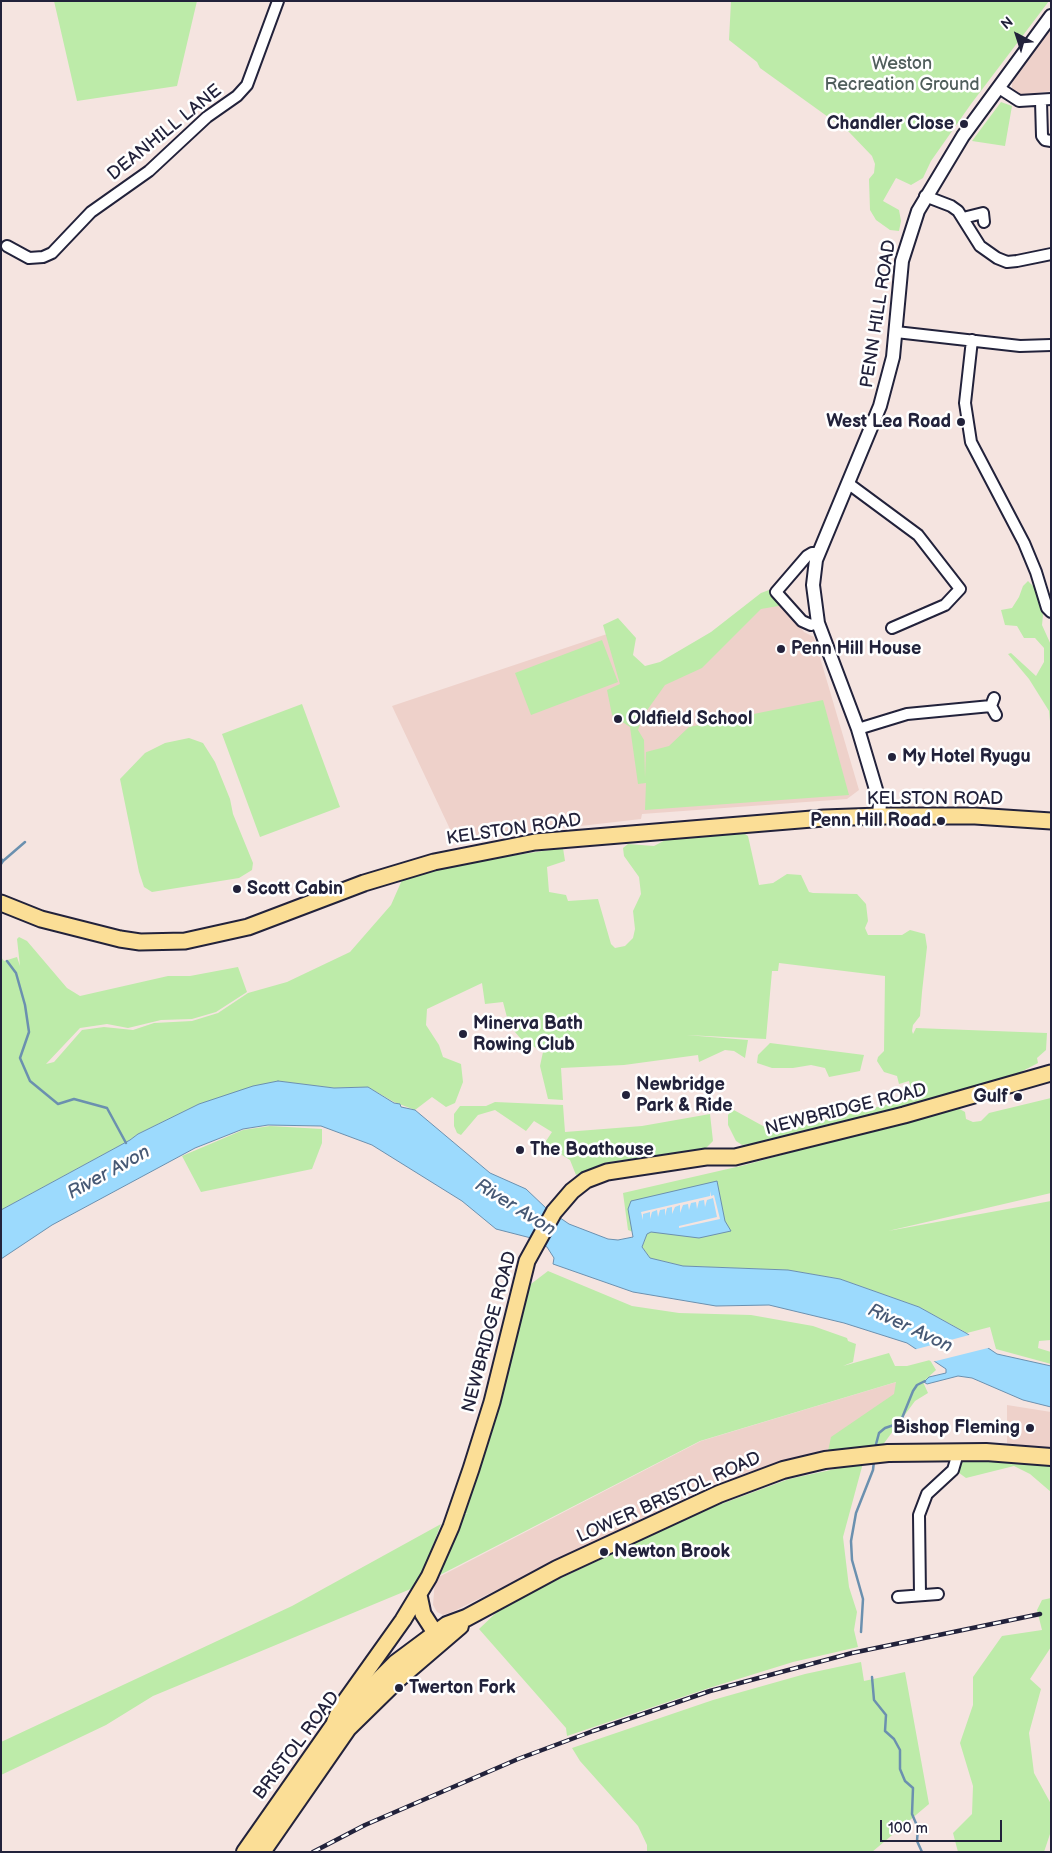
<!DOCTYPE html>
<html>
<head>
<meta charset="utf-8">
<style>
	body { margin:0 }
	#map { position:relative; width:1052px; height:1853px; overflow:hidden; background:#f5e4e0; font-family:"Balsamiq Sans",sans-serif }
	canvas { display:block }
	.frame { position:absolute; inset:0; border:2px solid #22223b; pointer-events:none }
	.north { position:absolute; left:992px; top:10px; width:50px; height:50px; -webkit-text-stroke:4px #fff; paint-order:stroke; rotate:320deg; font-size:14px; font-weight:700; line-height:20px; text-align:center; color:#22223b }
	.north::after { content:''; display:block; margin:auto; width:18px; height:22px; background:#22223b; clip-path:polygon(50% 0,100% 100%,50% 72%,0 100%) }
	.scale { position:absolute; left:880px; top:1820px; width:122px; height:22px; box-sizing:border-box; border:2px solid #22223b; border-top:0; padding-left:6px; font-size:15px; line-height:18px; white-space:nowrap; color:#22223b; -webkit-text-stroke:4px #fff; paint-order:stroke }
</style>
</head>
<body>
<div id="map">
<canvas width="1052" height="1853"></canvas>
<div class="frame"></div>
<div class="north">N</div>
<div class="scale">100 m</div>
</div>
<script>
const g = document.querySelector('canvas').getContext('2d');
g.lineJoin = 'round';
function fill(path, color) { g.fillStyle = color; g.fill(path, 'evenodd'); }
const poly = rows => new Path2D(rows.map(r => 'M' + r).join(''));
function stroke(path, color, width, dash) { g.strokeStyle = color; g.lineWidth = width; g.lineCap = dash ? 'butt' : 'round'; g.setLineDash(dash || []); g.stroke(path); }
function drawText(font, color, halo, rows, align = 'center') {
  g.font = font + ' "Balsamiq Sans",sans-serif'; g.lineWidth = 5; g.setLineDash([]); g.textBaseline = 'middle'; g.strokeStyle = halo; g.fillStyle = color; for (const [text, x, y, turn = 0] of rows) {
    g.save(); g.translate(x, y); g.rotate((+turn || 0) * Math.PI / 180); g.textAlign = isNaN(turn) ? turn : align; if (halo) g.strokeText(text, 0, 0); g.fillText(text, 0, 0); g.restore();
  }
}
fill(poly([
	[1051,28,1051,91,1022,95,1015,92,1012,88,1012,83],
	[775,596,804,632,814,637,859,790,847,799,642,814,641,819,520,833,457,844,392,706,607,634,638,690],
	[903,1380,904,1388,841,1445,717,1482,450,1613,443,1615,437,1612,433,1605,435,1579,701,1441],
	[1007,1405,1051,1412,1051,1449,1007,1443]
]), '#eed1ca');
fill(poly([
	[54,1,197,1,177,86,77,101],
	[731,1,1049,1,971,104,931,161,923,178,911,185,896,178,883,201,899,210,901,221,899,231,890,230,876,220,870,210,869,179,874,173,875,164,872,156,849,132,760,68,757,62,729,40],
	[1001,102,1012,106,1005,146,972,141],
	[1028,581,1035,588,1043,615,1042,625,1051,645,1051,731,1049,711,1029,679,1008,654,1011,653,1036,676,1044,662,1044,648,1035,638,1024,638,1017,626,1005,625,1001,610,1012,608,1019,597,1023,586],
	[769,590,776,592,784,605,761,609,702,668,665,685,643,716,638,730,644,740,645,778,646,752,669,746,689,727,823,700,849,795,645,810,646,783,638,784,630,727,612,715,607,690,620,684,603,625,618,618,636,638,633,655,645,666,660,662,711,632,761,593],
	[602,640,618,682,531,715,515,673],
	[302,704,340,807,260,837,222,734],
	[189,738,203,743,215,762,230,799,233,814,253,863,252,870,239,878,152,892,144,887,139,872,120,779,145,753,165,743],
	[742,832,748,836,759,885,773,883,787,874,801,875,809,892,813,893,857,894,866,904,868,921,865,928,868,935,902,935,910,930,925,934,927,947,922,992,920,1016,913,1025,912,1031,913,1034,916,1028,1047,1033,1046,1050,1037,1058,1038,1063,1017,1074,915,1105,788,1138,742,1145,736,1141,728,1125,728,1115,732,1109,763,1126,793,1128,913,1098,909,1081,899,1084,897,1076,884,1072,877,1061,878,1057,884,1051,885,976,779,963,778,971,772,971,766,1039,686,1035,748,1040,745,1058,734,1051,725,1050,699,1062,698,1055,624,1065,561,1068,563,1100,548,1099,540,1066,543,1052,521,1039,509,1025,503,1002,485,1004,482,983,427,1009,426,1025,439,1045,443,1057,461,1064,463,1082,455,1103,446,1107,432,1097,415,1110,394,1102,368,1087,334,1088,278,1081,199,1104,138,1134,130,1140,1,1210,1,957,4,961,17,957,20,966,17,939,19,937,27,941,67,988,80,996,168,976,190,976,238,967,247,992,216,1012,192,1019,161,1020,128,1028,107,1024,80,1028,46,1064,54,1062,82,1030,104,1027,133,1030,154,1023,192,1021,218,1013,248,993,287,982,350,952,391,905,402,880,450,865,563,848,565,861,547,867,549,892,566,895,568,901,598,899,611,944,615,948,625,946,633,938,635,929,633,911,641,894,639,877,624,856,623,848,628,844,654,846,669,838,681,835,717,836],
	[770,1043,864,1055,860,1071,829,1077,825,1068,811,1065,793,1068,772,1068,757,1063,758,1055],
	[1051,1098,1051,1193,888,1231,1051,1201,1051,1340,1039,1341,1038,1348,1051,1352,1051,1364,996,1349,990,1327,967,1333,919,1307,840,1279,788,1270,683,1266,650,1258,642,1247,646,1237,628,1230,623,1193,745,1165,956,1107,965,1112,966,1119,973,1122,981,1121,989,1113],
	[495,1102,563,1105,565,1132,642,1126,710,1114,713,1141,706,1148,604,1163,576,1175,570,1160,544,1144,552,1132,534,1121,526,1131,495,1110,478,1115,461,1135,457,1133,454,1126,454,1114,460,1106,486,1106],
	[270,1126,322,1129,322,1143,312,1169,201,1192,182,1156,243,1130],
	[548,1271,632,1306,679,1313,751,1315,813,1326,847,1338,848,1341,856,1344,853,1362,843,1366,889,1353,895,1366,907,1366,930,1360,936,1370,923,1382,928,1393,915,1401,882,1446,828,1451,831,1437,894,1394,896,1382,700,1441,438,1576,465,1514,468,1513,465,1513,498,1407,527,1287],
	[984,1459,1051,1463,1051,1492,1030,1474,1014,1466,966,1478,955,1470,959,1461],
	[863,1463,843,1537,849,1587,857,1612,854,1630,858,1647,793,1662,709,1688,567,1736,566,1728,479,1629,499,1610,548,1584,713,1507,789,1479],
	[441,1524,423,1571,413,1588,153,1696,106,1725,1,1775,1,1742,292,1606],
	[1051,1598,1051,1647,1030,1679,1041,1689,1029,1733,1034,1773,1051,1804,1051,1831,1044,1852,958,1852,953,1833,972,1814,973,1786,960,1743,973,1705,973,1677,1002,1636,1042,1630,1037,1610,1042,1600],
	[861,1662,864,1681,905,1672,929,1804,872,1852,647,1852,647,1845,638,1826,580,1761,572,1748,713,1700,805,1674]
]), '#bdeba9');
const water = poly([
	[278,1081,334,1088,368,1087,394,1103,400,1104,401,1107,415,1110,490,1173,526,1189,547,1209,569,1224,608,1239,618,1240,633,1237,628,1209,631,1201,717,1181,725,1221,731,1231,699,1238,651,1232,647,1234,642,1247,650,1258,683,1266,788,1270,840,1279,919,1307,966,1333,997,1354,1051,1366,1051,1407,1023,1400,972,1378,958,1376,927,1384,924,1382,929,1377,946,1373,946,1369,907,1343,844,1323,769,1305,716,1306,633,1292,553,1264,554,1258,547,1247,531,1238,496,1229,462,1201,372,1145,321,1126,268,1125,243,1129,195,1148,52,1225,1,1259,1,1210,130,1140,138,1134,199,1104,253,1086,278,1081]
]);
fill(water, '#9cdafd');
stroke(water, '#6b90af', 1);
fill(poly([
	[710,1191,711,1196,714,1195,720,1219,679,1228,679,1226,717,1217,713,1198,707,1200,705,1207,704,1200,699,1201,697,1209,696,1202,691,1203,689,1210,688,1204,683,1205,680,1213,680,1205,675,1207,672,1214,672,1207,667,1208,665,1216,665,1209,660,1210,658,1217,657,1210,652,1212,650,1219,650,1212,643,1214,643,1220,641,1212,710,1196],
	[973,1334,992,1347,932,1362,913,1350]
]), '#f5e4e0');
stroke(poly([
	[1,859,3,861,1,864],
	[3,861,25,842],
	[7,961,16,973,25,1005,29,1032,20,1058,30,1081,58,1104,74,1099,107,1108,126,1143],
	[875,1448,879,1433,885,1428,900,1423,913,1391,917,1385,925,1381],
	[861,1632,863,1599,852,1560,851,1541,856,1513,873,1470,874,1461],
	[872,1677,874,1700,886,1715,885,1731,894,1739,900,1750,900,1769,905,1781,913,1788,912,1814,918,1828,917,1841,922,1852]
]), '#6b90af', 2.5);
const minor = poly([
	[999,88,1019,101,1051,99],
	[1041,101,1042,136,1045,140,1051,141],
	[925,196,951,206,958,211,980,246,997,258,1007,262,1017,261,1051,254],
	[963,218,983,213,984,222],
	[7,246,29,258,43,257,52,253,91,212,149,171,207,117,237,96,247,85,278,1],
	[896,332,1020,346,1051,345],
	[972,340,965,403,971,442,1024,543,1036,572,1047,608,1051,612],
	[849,484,918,535,960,589,945,605,892,628],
	[818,623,811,625,802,621,776,592,807,556,812,553,819,553],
	[994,698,991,706,996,715],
	[858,729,907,714,991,706],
	[920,1595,919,1515,927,1494,953,1470,958,1453],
	[898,1597,938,1594]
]);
const tertiary = poly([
	[879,816,880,803,858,729,818,623,813,585,816,560,880,406,893,357,902,261,918,211,963,136,1051,16]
]);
const primary = poly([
	[1,903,41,919,120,939,140,942,185,941,248,927,364,883,434,862,535,842,824,818,879,816,975,816,1051,821],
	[419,1595,423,1614,441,1642],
	[335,1721,341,1707,403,1620,429,1577,451,1527,471,1469,492,1402,527,1261,554,1212,572,1191,586,1180,607,1172,706,1157,735,1157,904,1115,1051,1073]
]);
const trunk = poly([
	[245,1852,334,1725,396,1663,447,1625,466,1618,557,1569,719,1494,783,1470,825,1460,888,1453,986,1452,1051,1457],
	[262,1852,348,1728,397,1680,460,1626]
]);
stroke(minor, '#22223b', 14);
stroke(tertiary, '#22223b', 16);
stroke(primary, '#22223b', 19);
stroke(trunk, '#22223b', 20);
stroke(minor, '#fff', 10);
stroke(tertiary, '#fff', 12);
stroke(primary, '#fbde96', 15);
stroke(trunk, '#fbde96', 16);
const rail = poly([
	[313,1852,365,1825,518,1759,593,1731,710,1691,852,1653,1040,1614]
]);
stroke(rail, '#22223b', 4.5);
stroke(rail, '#fff', 2.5, [8]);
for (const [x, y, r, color] of [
	[964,124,5,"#22223b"],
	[961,422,5,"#22223b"],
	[781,649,5,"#22223b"],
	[618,719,5,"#22223b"],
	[892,757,5,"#22223b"],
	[941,821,5,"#22223b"],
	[237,889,5,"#22223b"],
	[463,1034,5,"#22223b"],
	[626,1095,5,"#22223b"],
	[1018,1097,5,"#22223b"],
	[520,1150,5,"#22223b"],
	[1030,1428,5,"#22223b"],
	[604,1552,5,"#22223b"],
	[399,1688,5,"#22223b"]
]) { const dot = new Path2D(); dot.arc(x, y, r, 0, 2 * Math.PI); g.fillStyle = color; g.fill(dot); stroke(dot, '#fff', 2); }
drawText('18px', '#505e5c', '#fff', [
	["Weston",902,64],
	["Recreation Ground",902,85]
]);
drawText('bold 18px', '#22223b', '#fff', [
	["Chandler Close",954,124,"right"],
	["West Lea Road",951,422,"right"],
	["Penn Hill House",791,649],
	["Oldfield School",628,719],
	["My Hotel Ryugu",902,757],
	["Penn Hill Road",931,821,"right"],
	["Scott Cabin",247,889],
	["Minerva Bath",473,1024],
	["Rowing Club",473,1045],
	["Newbridge",636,1085],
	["Park & Ride",636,1106],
	["Gulf",1008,1097,"right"],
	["The Boathouse",530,1150],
	["Bishop Fleming",1020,1428,"right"],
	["Newton Brook",614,1552],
	["Twerton Fork",409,1688]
], 'left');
drawText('18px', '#22223b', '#fff', [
	["DEANHILL LANE",165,133,-39],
	["PENN HILL ROAD",879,314,-81],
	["KELSTON ROAD",935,799],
	["KELSTON ROAD",514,830,-8],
	["NEWBRIDGE ROAD",846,1110,-14],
	["NEWBRIDGE ROAD",490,1332,-75],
	["LOWER BRISTOL ROAD",669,1498,-24],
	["BRISTOL ROAD",297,1746,-53]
]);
drawText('italic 19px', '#475975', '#fff', [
	["River Avon",109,1173,-29],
	["River Avon",515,1208,32],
	["River Avon",910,1329,25]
]);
</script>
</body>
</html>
